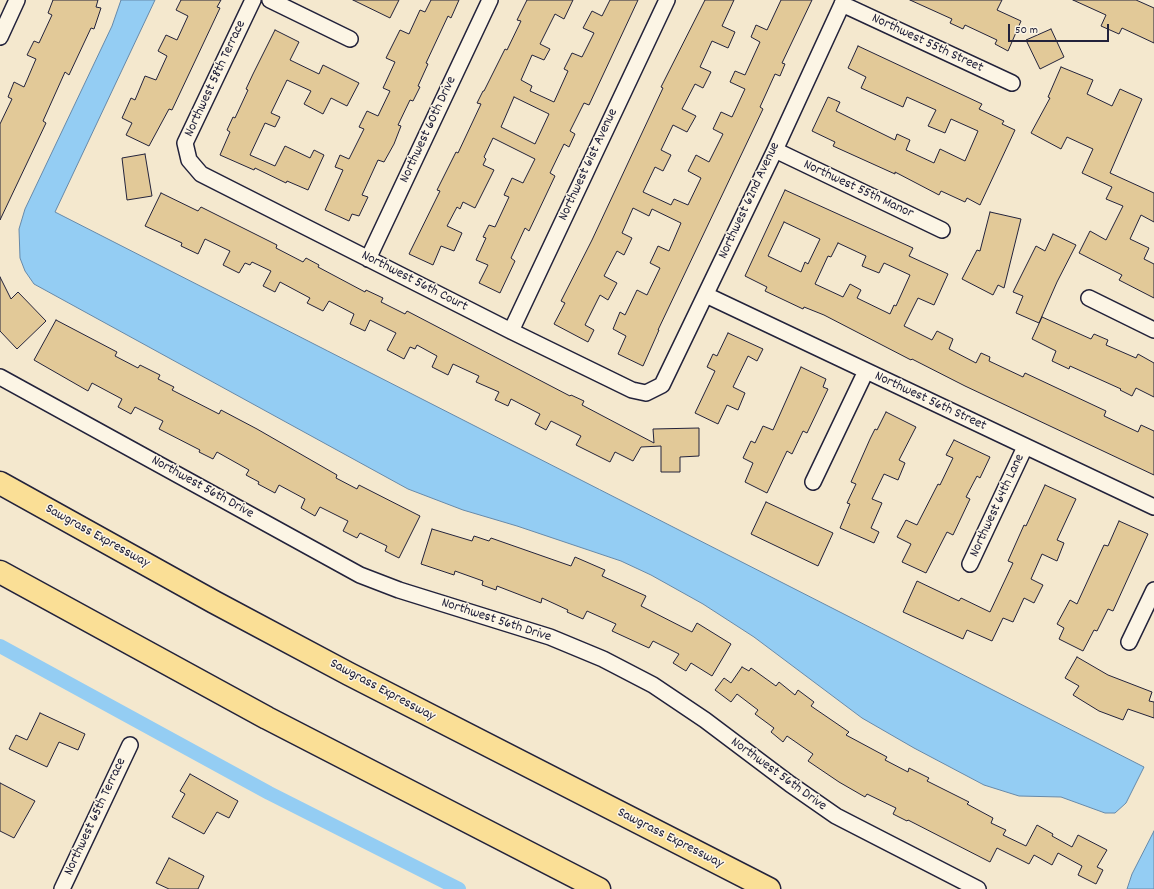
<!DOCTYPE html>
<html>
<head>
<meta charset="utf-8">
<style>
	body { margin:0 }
	#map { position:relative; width:1154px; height:889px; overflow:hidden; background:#f4e8ce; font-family:Dekko,sans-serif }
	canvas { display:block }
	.scale { position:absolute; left:1008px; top:24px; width:101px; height:18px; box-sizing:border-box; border:2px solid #22223b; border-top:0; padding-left:5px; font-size:12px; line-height:14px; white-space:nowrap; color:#22223b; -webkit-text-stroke:3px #fcf5e5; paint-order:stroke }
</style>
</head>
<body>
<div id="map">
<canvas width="1154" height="889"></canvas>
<div class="scale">50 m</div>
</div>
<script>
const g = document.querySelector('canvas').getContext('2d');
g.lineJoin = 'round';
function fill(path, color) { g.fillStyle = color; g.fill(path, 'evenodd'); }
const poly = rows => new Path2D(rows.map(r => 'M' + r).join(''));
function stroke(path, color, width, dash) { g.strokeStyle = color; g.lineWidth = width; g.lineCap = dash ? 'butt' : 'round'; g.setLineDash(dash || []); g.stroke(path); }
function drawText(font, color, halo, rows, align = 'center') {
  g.font = font + ' Dekko,sans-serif'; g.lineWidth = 3; g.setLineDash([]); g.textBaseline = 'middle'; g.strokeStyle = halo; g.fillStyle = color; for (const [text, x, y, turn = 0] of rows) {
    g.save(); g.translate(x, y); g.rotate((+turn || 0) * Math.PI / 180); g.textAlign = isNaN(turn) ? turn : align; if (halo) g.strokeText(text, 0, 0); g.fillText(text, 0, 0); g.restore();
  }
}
const water = poly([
	[121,0,155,0,55,212,1144,767,1126,803,1115,813,1105,813,1061,797,1019,796,984,785,914,748,862,718,754,637,703,604,651,575,621,561,517,526,463,510,408,489,34,284,25,271,20,258,19,229,25,209,112,26,121,0],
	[1154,831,1154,889,1127,889,1132,874,1154,831]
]);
fill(water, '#94cdf3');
stroke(water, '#6689a9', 1);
stroke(poly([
	[0,646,269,793,459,889]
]), '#94cdf3', 14);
const building = poly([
	[53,0,98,0,96,7,101,8,94,29,91,28,69,75,65,72,43,121,46,123,0,220,0,124,12,99,8,97,14,82,24,87,36,59,27,55,34,41,39,43,52,15,48,13,53,0],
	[181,0,221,0,217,7,220,8,172,110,169,109,149,146,126,135,132,123,122,118,131,98,135,100,145,76,156,80,167,56,158,51,166,35,177,40,188,16,176,10,181,0],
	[353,0,399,0,390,18,353,0],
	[431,0,459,0,451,18,448,16,426,63,428,64,418,86,420,87,413,101,410,100,398,125,401,126,394,144,384,162,378,160,362,195,368,197,359,216,352,214,349,221,325,210,343,170,335,167,340,155,349,159,364,129,359,127,367,111,378,116,390,91,383,88,395,62,386,58,400,30,409,34,420,10,425,12,431,0],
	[527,0,573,0,564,19,555,14,540,44,550,49,544,60,532,55,521,80,532,86,530,91,554,102,568,71,564,69,572,53,582,57,594,33,583,28,592,11,602,16,610,0,638,0,589,105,584,103,570,131,575,134,569,147,564,144,550,173,555,176,529,231,525,228,511,258,515,261,500,293,479,283,488,265,476,260,486,238,483,237,489,225,495,227,509,197,504,195,512,178,523,183,535,159,493,138,484,157,486,159,483,165,494,170,475,208,463,202,460,209,457,207,447,226,462,233,454,251,441,246,433,265,409,254,440,191,437,190,456,152,458,153,481,104,477,103,483,91,484,91,505,49,507,50,521,21,517,20,527,0],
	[514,97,549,114,535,144,501,127,514,97],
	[705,0,734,0,722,26,735,32,728,48,712,41,700,67,711,72,703,88,695,84,682,109,696,116,687,132,673,125,661,150,671,155,663,171,655,167,643,192,671,205,674,199,688,205,701,178,688,171,696,155,709,162,723,134,713,129,721,112,732,117,745,89,730,82,735,71,745,75,760,42,751,37,756,25,767,30,781,0,812,0,782,63,785,64,780,76,775,74,760,107,763,109,658,330,659,330,643,366,618,354,626,336,613,329,620,312,625,315,637,290,647,295,660,268,650,263,658,246,669,251,681,223,652,209,649,216,633,208,622,233,632,238,624,255,617,251,604,276,617,283,608,300,600,295,585,325,594,330,588,342,554,324,565,303,561,301,592,240,663,88,661,87,705,0],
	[910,0,1002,0,997,10,1021,21,1008,51,995,44,997,40,965,25,963,29,950,23,952,19,910,0],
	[1073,0,1136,0,1154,8,1154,43,1122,28,1119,34,1101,26,1106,15,1073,0],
	[1051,29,1064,57,1040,69,1026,40,1051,29],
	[275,30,299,42,290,60,319,74,323,65,359,83,347,106,331,98,323,114,304,104,311,91,287,80,271,113,280,117,275,127,265,123,250,155,275,166,285,146,310,158,314,150,324,155,308,190,287,181,286,183,255,168,254,170,220,155,230,132,227,130,233,117,235,118,248,90,246,89,253,74,275,30],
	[858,46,982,104,979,109,1004,121,1002,124,1015,130,980,205,967,198,965,202,941,191,939,195,895,172,895,174,833,146,835,142,812,131,828,97,840,102,836,111,895,140,897,134,910,140,906,150,934,163,940,149,965,161,978,131,951,119,945,133,928,126,936,110,907,97,903,107,861,88,866,77,848,68,858,46],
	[1061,67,1093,80,1087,94,1112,106,1120,89,1142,99,1110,173,1154,193,1154,222,1141,215,1130,239,1149,248,1144,259,1154,264,1154,298,1119,280,1122,275,1079,253,1090,231,1106,240,1123,206,1106,199,1112,187,1082,173,1093,149,1067,137,1061,149,1031,133,1050,98,1048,97,1061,67],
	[145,154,152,196,127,200,122,158,145,154],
	[785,190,913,248,909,256,948,274,934,305,918,298,904,326,932,340,937,331,953,339,949,349,976,363,981,353,990,357,989,361,1023,377,1025,373,1106,411,1104,416,1138,432,1141,425,1154,431,1154,475,965,386,912,359,911,360,824,315,804,307,803,309,765,291,767,287,745,276,785,190],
	[784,222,820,239,808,264,805,262,801,272,768,256,784,222],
	[838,243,866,256,862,266,879,273,884,263,910,275,896,306,894,305,890,314,857,298,861,290,850,284,843,297,815,284,828,256,831,257,838,243],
	[161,193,198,211,201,207,277,245,276,248,303,262,306,258,319,265,318,267,365,292,366,290,383,298,381,302,405,314,407,311,570,396,571,395,584,401,582,405,654,443,653,429,699,428,699,456,680,457,680,472,661,472,661,446,641,447,633,461,615,452,610,462,576,445,581,436,551,421,546,430,535,424,540,414,511,399,508,406,495,400,499,392,476,382,479,376,453,364,448,375,432,367,437,356,417,345,415,349,410,347,404,359,387,350,396,333,370,320,365,331,350,324,354,314,329,301,323,311,307,303,310,298,280,282,275,292,263,286,271,271,252,262,250,265,245,263,239,273,223,265,230,251,205,239,198,254,181,246,182,243,145,226,161,193],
	[990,212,1021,219,1004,288,998,285,993,295,962,279,977,250,980,251,990,212],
	[1053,234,1076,245,1057,282,1039,323,1016,313,1023,296,1013,292,1036,246,1045,251,1053,234],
	[0,277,11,299,18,292,46,321,17,349,0,331,0,277],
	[1042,317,1091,339,1094,334,1108,340,1106,345,1136,358,1138,354,1154,363,1154,397,1136,388,1132,396,1120,390,1121,389,1070,366,1069,369,1052,361,1056,351,1032,339,1042,317],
	[56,320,117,352,115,356,138,368,140,365,160,375,158,379,174,387,172,390,219,414,221,410,257,429,337,475,336,478,357,489,359,485,420,516,399,558,385,551,387,546,360,533,357,538,343,531,348,521,320,507,315,516,301,508,305,499,279,485,275,493,258,484,259,482,246,475,249,470,217,452,213,459,199,452,200,450,159,429,163,421,135,407,131,414,118,407,122,399,92,383,88,391,34,360,56,320],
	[728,333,763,349,757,361,748,356,733,387,745,393,738,410,727,405,718,424,695,413,715,371,707,367,713,354,717,356,728,333],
	[801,367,826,379,823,387,828,389,807,433,803,431,792,454,787,451,767,493,745,482,753,463,743,458,751,441,755,443,763,426,773,430,801,367],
	[886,412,916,427,899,460,905,463,898,480,884,474,872,499,882,503,871,528,879,532,874,543,840,528,850,504,847,503,856,484,851,482,870,439,875,429,877,430,886,412],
	[954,440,990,457,980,478,977,476,966,497,970,499,953,535,947,532,926,573,902,562,911,544,897,537,906,520,917,525,938,484,940,485,953,458,946,455,954,440],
	[1045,485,1076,499,1057,540,1064,543,1057,561,1042,554,1031,579,1043,585,1034,603,1024,598,1013,622,1003,618,992,641,967,630,963,639,903,612,917,581,959,601,961,598,990,612,1013,563,1008,561,1024,525,1026,526,1045,485],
	[766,502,833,533,818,566,751,534,766,502],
	[1119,521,1148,534,1113,611,1108,609,1097,631,1094,630,1083,651,1059,639,1064,628,1057,624,1070,600,1077,604,1104,545,1108,546,1119,521],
	[432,529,472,541,474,536,489,541,491,538,571,566,575,557,605,570,602,576,646,596,641,606,692,632,697,623,731,644,712,676,691,663,686,671,673,663,679,654,653,641,649,648,612,631,616,624,587,611,583,619,567,612,568,610,542,598,541,603,497,586,496,590,482,585,483,581,455,571,454,575,421,564,432,529],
	[1077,657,1108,675,1152,692,1149,701,1154,702,1154,718,1128,709,1123,720,1099,711,1073,695,1079,686,1065,678,1077,657],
	[742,667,749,671,751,668,776,686,779,682,795,695,798,690,814,702,811,706,849,732,846,735,887,757,885,760,908,772,909,768,929,778,927,781,969,802,967,804,993,818,991,823,1006,830,1003,835,1026,846,1037,825,1053,834,1052,836,1072,847,1078,835,1107,850,1097,867,1103,870,1096,884,1078,875,1082,866,1058,853,1052,865,1034,855,1029,864,997,848,990,862,908,820,907,821,893,814,896,808,867,794,865,797,839,782,808,761,813,754,787,736,783,742,771,732,774,728,755,714,758,710,737,694,731,702,715,690,724,678,731,683,742,667],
	[40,713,85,734,78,750,59,742,47,767,9,749,16,735,27,740,40,713],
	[190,774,238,801,229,818,217,812,204,834,172,817,185,794,180,791,190,774],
	[0,783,35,801,14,838,0,831,0,783],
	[169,858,204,876,198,889,169,889,156,883,169,858]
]);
fill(building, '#e2c998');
stroke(building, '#22223b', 1);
const street = poly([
	[253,0,185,143,189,160,201,174,511,331,632,390,646,393,662,385,775,150,844,0],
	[270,0,350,39],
	[842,4,1012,83],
	[0,37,17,0],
	[775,150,942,230],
	[368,259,490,0],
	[706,295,1154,507],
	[1089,298,1154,330],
	[511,331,667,0],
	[0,377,360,575,399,590,550,637,603,659,653,685,705,720,790,784,836,816,978,889],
	[813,482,866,371],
	[970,564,1025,447],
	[1129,642,1154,590],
	[62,889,130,745]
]);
const highway = poly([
	[0,483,214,602,349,674,769,889],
	[0,572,267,718,599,889]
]);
stroke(street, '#22223b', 18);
stroke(highway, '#22223b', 25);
stroke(street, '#fcf5e5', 15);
stroke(highway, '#fadf96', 22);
drawText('14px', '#22223b', '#fcf5e5', [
	["Northwest 55th Street",927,44,25],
	["Northwest 58th Terrace",216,79,-65],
	["Northwest 60th Drive",429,130,-65],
	["Northwest 61st Avenue",589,165,-65],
	["Northwest 55th Manor",858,190,25],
	["Northwest 62nd Avenue",750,201,-65],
	["Northwest 56th Court",414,282,27],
	["Northwest 56th Street",930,402,25],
	["Northwest 56th Drive",202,488,29],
	["Northwest 64th Lane",998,506,-65],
	["Sawgrass Expressway",97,537,29],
	["Northwest 56th Drive",496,621,18],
	["Sawgrass Expressway",382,691,28],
	["Northwest 56th Drive",778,775,36],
	["Northwest 65th Terrace",96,817,-65],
	["Sawgrass Expressway",670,839,27]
]);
</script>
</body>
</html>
